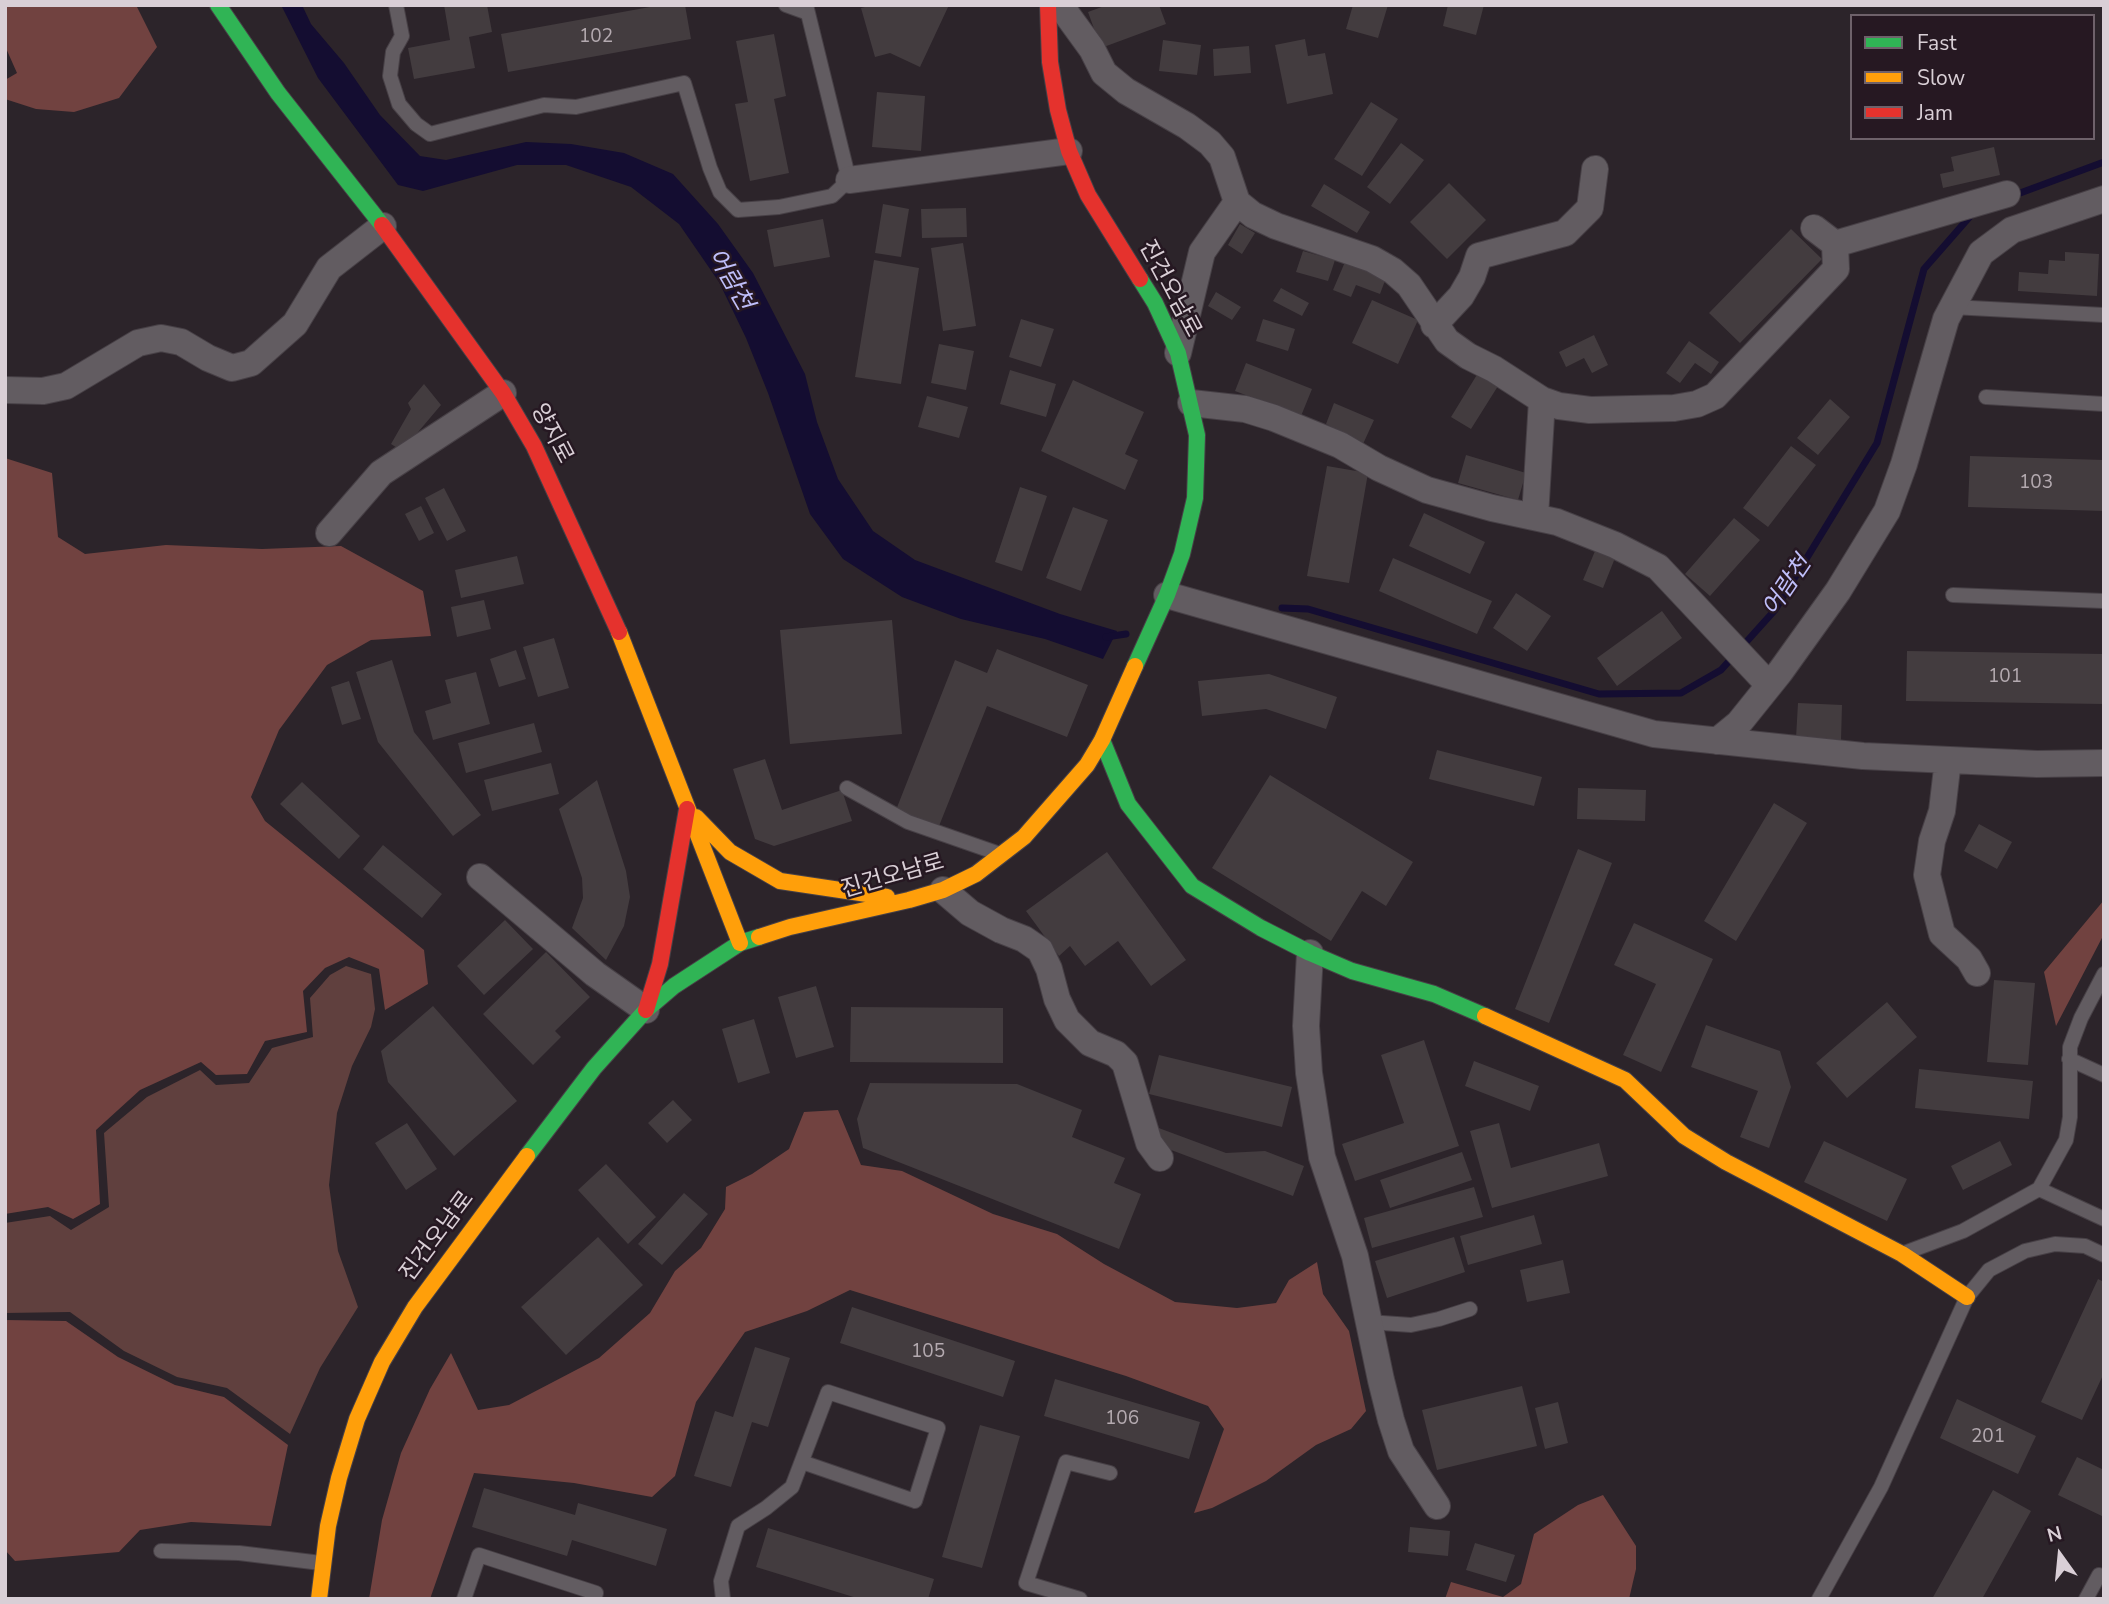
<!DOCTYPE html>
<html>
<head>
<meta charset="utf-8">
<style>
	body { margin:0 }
	#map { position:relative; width:2109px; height:1604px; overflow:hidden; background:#2c242a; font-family:"Nunito Sans",sans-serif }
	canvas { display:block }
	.frame { position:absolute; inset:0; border:7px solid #d9cfd6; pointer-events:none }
	.legend { position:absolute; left:1850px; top:14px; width:245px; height:126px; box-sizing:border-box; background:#261822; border:2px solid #6e616a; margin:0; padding:9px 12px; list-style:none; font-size:21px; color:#d9cfd6 }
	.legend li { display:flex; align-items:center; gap:14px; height:35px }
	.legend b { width:35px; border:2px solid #6e616a }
	.north { position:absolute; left:2025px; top:1520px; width:70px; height:70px; -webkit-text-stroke:5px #261822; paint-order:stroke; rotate:345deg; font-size:19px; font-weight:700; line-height:28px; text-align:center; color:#d9cfd6 }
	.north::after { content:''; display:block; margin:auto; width:24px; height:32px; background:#d9cfd6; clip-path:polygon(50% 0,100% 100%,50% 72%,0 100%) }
</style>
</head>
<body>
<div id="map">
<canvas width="2109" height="1604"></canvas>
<div class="frame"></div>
<ul class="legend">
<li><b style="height:9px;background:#30b455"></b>Fast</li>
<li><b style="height:9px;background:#ff9f0a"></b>Slow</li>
<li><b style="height:9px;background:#e5322d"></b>Jam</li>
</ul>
<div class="north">N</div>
</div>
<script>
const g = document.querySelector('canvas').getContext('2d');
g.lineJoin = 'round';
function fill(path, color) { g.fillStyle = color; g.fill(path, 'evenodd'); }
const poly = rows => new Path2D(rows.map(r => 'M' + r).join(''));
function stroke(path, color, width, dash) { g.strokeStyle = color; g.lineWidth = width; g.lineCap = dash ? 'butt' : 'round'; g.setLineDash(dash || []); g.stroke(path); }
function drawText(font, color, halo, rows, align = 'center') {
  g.font = font + ' "Nunito Sans","Noto Sans KR",sans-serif'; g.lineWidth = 5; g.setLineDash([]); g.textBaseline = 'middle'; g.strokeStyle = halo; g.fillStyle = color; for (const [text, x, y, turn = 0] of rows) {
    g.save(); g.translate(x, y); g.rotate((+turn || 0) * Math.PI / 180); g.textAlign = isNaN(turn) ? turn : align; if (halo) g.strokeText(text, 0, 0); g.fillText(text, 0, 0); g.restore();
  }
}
fill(poly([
	[346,966,371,974,375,1009,371,1027,352,1066,337,1113,329,1185,338,1251,358,1307,320,1368,290,1434,227,1388,177,1377,124,1351,70,1312,5,1313,5,1223,50,1216,71,1230,109,1207,104,1133,147,1097,200,1070,216,1085,249,1083,272,1048,313,1037,310,998,330,975]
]), '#60403e');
fill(poly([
	[5,5,136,5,157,47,119,98,74,112,36,109,5,99,5,80,17,73,5,46],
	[5,458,52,473,58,537,85,554,166,545,262,549,341,546,423,591,431,636,371,640,327,665,279,730,251,797,265,821,424,950,428,984,385,1010,379,969,349,957,325,968,303,991,307,1032,265,1041,247,1074,216,1075,201,1062,140,1090,96,1130,100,1204,73,1219,48,1207,5,1214],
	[2104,900,2104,934,2056,1026,2044,972],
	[838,1110,861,1165,902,1171,993,1214,1057,1234,1104,1264,1175,1302,1237,1308,1276,1303,1289,1280,1317,1262,1323,1294,1349,1331,1366,1411,1351,1429,1316,1445,1266,1481,1212,1508,1194,1513,1224,1429,1208,1406,1126,1376,850,1290,807,1311,745,1332,696,1402,675,1476,652,1497,574,1483,474,1473,430,1599,369,1599,382,1520,401,1453,430,1389,451,1353,478,1410,509,1405,599,1358,650,1313,675,1271,701,1248,725,1209,726,1187,752,1174,789,1149,804,1112],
	[5,1320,66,1321,118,1357,175,1385,224,1397,288,1445,271,1526,191,1522,140,1530,119,1552,15,1561,5,1550],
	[1603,1495,1636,1546,1636,1569,1629,1599,1445,1599,1451,1582,1503,1597,1521,1584,1534,1534,1578,1505]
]), '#714240');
fill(poly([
	[281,5,302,5,311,24,344,63,380,115,420,156,446,160,526,142,571,144,624,153,673,174,718,224,753,273,805,374,817,422,838,479,873,531,915,560,1060,614,1117,631,1103,659,1045,639,961,619,902,597,843,559,810,514,768,393,746,338,719,282,679,224,631,187,566,165,517,165,423,191,398,185,318,78]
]), '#140d31');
stroke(poly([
	[2012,196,2104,162],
	[1282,608,1308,609,1599,694,1681,693,1721,670,1775,610,1877,443,1924,269,1973,213],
	[1106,637,1126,634]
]), '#140d31', 7);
fill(poly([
	[444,5,487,5,492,32,469,37,475,68,414,79,408,48,450,40],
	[661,5,685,5,691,39,508,72,501,34],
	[873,5,949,5,920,67,890,53,875,57,861,8],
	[1107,5,1159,5,1166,24,1101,48,1088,12],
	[1353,5,1388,5,1378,38,1346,29],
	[1448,5,1484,5,1476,35,1443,26],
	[774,34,786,96,774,99,789,173,750,181,735,104,748,102,736,41],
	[1305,39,1308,56,1325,53,1333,94,1287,104,1275,45],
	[1163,40,1201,45,1197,75,1159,71],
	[1249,46,1251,73,1214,76,1213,49],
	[877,92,925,96,921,151,872,147],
	[1371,102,1398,119,1362,176,1334,159],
	[1401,143,1424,160,1390,204,1367,187],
	[1994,147,2000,175,1943,188,1940,174,1954,171,1951,157],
	[1449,183,1486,220,1447,259,1410,222],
	[1324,184,1370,212,1357,233,1311,206],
	[883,204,909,209,901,257,875,253],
	[966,208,967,237,922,238,921,209],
	[823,219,830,257,774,267,767,230],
	[1240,224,1255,233,1242,254,1228,245],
	[1791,229,1822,259,1740,343,1709,313],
	[963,243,976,326,943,331,931,248],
	[1303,251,1335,260,1328,281,1296,272],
	[2065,252,2099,254,2097,296,2018,291,2019,272,2048,274,2049,260,2065,261],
	[874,260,919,268,901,384,855,377],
	[1345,262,1386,278,1380,294,1356,285,1351,297,1333,290],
	[1281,288,1309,303,1302,316,1273,301],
	[1216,292,1241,307,1232,320,1208,306],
	[1372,300,1418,320,1398,364,1352,343],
	[1021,319,1054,329,1041,367,1009,357],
	[1263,319,1295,329,1288,351,1256,341],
	[1594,335,1608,365,1592,373,1584,358,1566,367,1559,352],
	[1689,341,1719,362,1711,374,1695,363,1680,383,1666,373],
	[939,344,974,351,966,390,931,383],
	[1246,363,1312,389,1301,416,1235,391],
	[1010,370,1056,384,1046,417,1000,404],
	[1478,373,1498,386,1471,429,1451,417],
	[1073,380,1144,412,1125,454,1138,460,1125,490,1041,451],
	[424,384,441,405,402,451,391,444,411,409,408,403],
	[927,396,968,407,959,438,918,427],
	[1830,399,1850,417,1818,455,1797,438],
	[1334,403,1374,420,1363,444,1326,424],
	[1791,446,1816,465,1768,527,1743,508],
	[1466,455,1526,473,1518,500,1458,483],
	[1970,456,2104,460,2104,511,1968,507],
	[1327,466,1368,473,1349,583,1307,576],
	[1020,487,1047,496,1022,571,995,562],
	[444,488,466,531,447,541,425,498],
	[421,506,434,533,419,541,405,514],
	[1073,507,1108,520,1081,591,1046,578],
	[1424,513,1485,542,1470,574,1409,546],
	[1734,518,1760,540,1710,596,1685,574],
	[1595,551,1615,558,1603,588,1583,580],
	[517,556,524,584,461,598,455,570],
	[1393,558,1492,601,1477,634,1379,591],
	[1516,593,1551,616,1527,651,1493,628],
	[484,600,491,629,457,637,451,607],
	[1662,611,1682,638,1617,686,1597,658],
	[892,620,902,734,790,744,780,630],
	[554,638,569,688,538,697,523,647],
	[997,649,1088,685,1067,737,987,706,939,826,896,810,955,660,987,673],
	[516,650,526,679,499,687,490,659],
	[1907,651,2104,654,2104,704,1906,701],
	[392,660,414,732,481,815,453,836,378,742,356,672],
	[476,672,490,724,433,740,425,711,451,703,445,680],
	[1269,674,1337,697,1326,729,1266,709,1202,716,1198,681],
	[349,681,361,719,342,725,331,687],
	[1798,703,1842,705,1841,740,1796,738],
	[534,723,542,752,466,773,458,743],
	[1437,750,1542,777,1534,806,1429,779],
	[765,759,782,810,842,790,852,821,774,846,755,839,733,769],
	[551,763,559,794,492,811,484,780],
	[1270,775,1413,862,1386,906,1362,891,1331,941,1212,868],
	[597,780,626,871,630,897,624,926,606,960,572,928,583,898,582,878,559,809],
	[302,782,360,836,339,859,280,804],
	[1578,788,1646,790,1645,821,1577,819],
	[1774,803,1807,823,1736,941,1704,921],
	[1979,824,2012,842,1997,869,1964,851],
	[383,845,442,894,422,918,363,869],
	[1578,849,1612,863,1549,1023,1515,1009],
	[1107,852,1186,960,1151,986,1118,941,1085,966,1070,946,1059,956,1026,911],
	[505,920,533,949,484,995,457,966],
	[1634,923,1713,959,1661,1072,1623,1055,1656,984,1614,965],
	[546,952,590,997,555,1031,561,1037,533,1065,483,1014],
	[1994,980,2035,983,2028,1065,1987,1062],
	[816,986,834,1047,796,1058,778,997],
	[1887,1002,1917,1037,1847,1098,1816,1063],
	[433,1006,517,1101,454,1156,388,1082,381,1051],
	[851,1007,1003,1008,1003,1063,850,1062],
	[754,1019,770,1073,738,1083,722,1029],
	[1706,1025,1780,1051,1791,1087,1769,1148,1740,1137,1758,1091,1691,1067],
	[1424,1040,1459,1146,1355,1181,1342,1144,1404,1123,1381,1055],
	[1159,1055,1292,1087,1282,1127,1149,1094],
	[1474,1061,1539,1086,1530,1111,1465,1086],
	[1919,1069,2033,1081,2029,1119,1915,1108],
	[870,1083,1017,1084,1082,1110,1072,1137,1125,1158,1114,1183,1141,1194,1119,1249,863,1148,857,1119],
	[673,1100,692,1120,667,1143,648,1123],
	[407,1123,437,1169,406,1190,375,1143],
	[1499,1123,1511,1168,1599,1143,1608,1176,1492,1208,1470,1131],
	[1156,1127,1226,1153,1265,1151,1304,1166,1293,1196,1150,1142],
	[1824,1141,1907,1179,1887,1221,1804,1182],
	[2000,1141,2012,1165,1963,1190,1951,1166],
	[1462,1152,1472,1180,1390,1208,1380,1180],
	[606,1164,656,1217,628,1244,578,1190],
	[1474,1187,1483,1217,1372,1248,1364,1218],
	[684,1193,708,1214,662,1265,638,1244],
	[1534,1215,1542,1244,1468,1265,1460,1236],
	[598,1237,643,1285,566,1355,521,1307],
	[1454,1237,1465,1272,1387,1298,1375,1261],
	[1563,1260,1570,1293,1527,1302,1520,1270],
	[2098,1279,2104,1282,2104,1373,2082,1420,2041,1402],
	[852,1307,1015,1361,1003,1397,840,1343],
	[755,1347,790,1358,768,1427,752,1422,731,1487,694,1476,715,1411,733,1417],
	[1055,1379,1200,1422,1189,1459,1044,1416],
	[1522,1386,1537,1446,1437,1470,1422,1410],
	[1957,1399,2036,1436,2018,1474,1940,1438],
	[1558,1402,1568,1443,1545,1449,1535,1408],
	[980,1425,1020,1436,982,1568,942,1557],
	[2077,1457,2104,1470,2104,1517,2058,1495],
	[484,1488,575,1515,578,1503,667,1529,656,1566,572,1540,567,1556,472,1527],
	[1993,1490,2031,1511,1982,1599,1932,1599],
	[1410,1527,1450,1531,1448,1556,1408,1552],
	[768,1528,934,1579,928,1599,860,1599,756,1567],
	[1475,1543,1515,1555,1506,1582,1466,1570]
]), '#433c3f');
const lane = poly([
	[396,5,402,36,393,52,390,76,399,104,416,124,430,134,544,105,576,107,684,83,710,168,720,192,738,210,779,207,832,196,849,180,806,5],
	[786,5,808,13],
	[1952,307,2104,315],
	[1986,397,2104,404],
	[1953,595,2104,601],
	[847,788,908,822,997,853],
	[2069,1059,2104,1075],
	[2039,1189,2104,1219],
	[1907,1252,1963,1231,2039,1189,2066,1140,2070,1117,2070,1047,2081,1018,2104,974],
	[1368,1322,1411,1325,1439,1319,1470,1309],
	[161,1551,239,1553,321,1563],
	[464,1599,479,1555,596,1593,594,1599],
	[723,1599,721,1581,738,1526,766,1508,792,1487,828,1392,938,1428,915,1501,802,1462],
	[1080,1599,1026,1583,1066,1462,1110,1473],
	[1819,1599,1881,1487,1967,1297,1989,1270,2025,1251,2055,1244,2085,1246,2104,1255],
	[2086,1599,2099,1575]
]);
const street = poly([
	[1060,5,1092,49,1104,73,1126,91,1187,126,1210,143,1222,157,1237,202,1253,215,1276,226,1372,259,1393,271,1409,285,1447,341,1468,356,1494,369,1542,400,1559,406,1590,410,1674,408,1697,404,1715,396,1836,269,1835,244,1814,228],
	[849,180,1069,151],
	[1835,244,2007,194],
	[1434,325,1461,296,1472,277,1479,256,1565,233,1590,208,1595,169],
	[1178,353,1202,252,1237,202],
	[5,390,43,391,66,386,138,343,161,338,181,342,208,358,232,368,251,363,295,324,329,268,383,226],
	[1191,403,1245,409,1274,418,1340,445,1379,468,1427,490,1492,508,1557,522,1615,545,1658,567,1769,685],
	[1535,517,1542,400],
	[329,533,381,473,503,393],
	[1167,595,1654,734,1863,756,2037,764,2104,763],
	[1717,741,1739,723,1780,672,1838,591,1887,511,1904,464,1946,319,1981,253,2012,230,2104,199],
	[1948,760,1942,811,1932,841,1927,875,1942,934,1969,959,1977,973],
	[480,877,595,974,646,1010],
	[943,890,970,913,1001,930,1024,939,1040,950,1049,969,1057,999,1067,1020,1090,1043,1116,1054,1125,1063,1149,1143,1160,1158],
	[1310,953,1306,1026,1309,1073,1322,1157,1355,1256,1381,1380,1391,1420,1401,1451,1437,1506]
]);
const fast = poly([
	[218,5,278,93,382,225],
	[1135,666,1167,595,1182,554,1195,498,1197,435,1178,353,1155,303,1140,279],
	[1102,740,1128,804,1192,886,1261,928,1310,953,1352,971,1434,994,1485,1016],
	[527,1156,594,1068,646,1010,674,986,740,943,759,937]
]);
const slow = poly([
	[619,632,740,943],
	[696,817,730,852,780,881,887,897],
	[759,937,790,927,909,900,943,890,976,874,1024,837,1087,765,1102,740,1135,666],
	[1485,1016,1625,1080,1684,1136,1726,1162,1902,1254,1967,1297],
	[319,1599,328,1526,339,1478,357,1419,382,1362,415,1307,527,1156]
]);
const jam = poly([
	[1048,5,1050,62,1058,110,1069,151,1088,195,1140,279],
	[382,225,503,393,534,446,619,632],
	[646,1010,660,964,687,809]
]);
stroke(lane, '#474046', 16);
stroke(street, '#474046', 28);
stroke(fast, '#474046', 18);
stroke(slow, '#474046', 18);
stroke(jam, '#474046', 18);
stroke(lane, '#625c61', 14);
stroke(street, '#625c61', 26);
stroke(fast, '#30b455', 16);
stroke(slow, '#ff9f0a', 16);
stroke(jam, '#e5322d', 16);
drawText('19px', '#b4aab0', null, [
	["102",596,37],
	["103",2036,483],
	["101",2005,677],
	["105",928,1352],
	["106",1122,1419],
	["201",1988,1437]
]);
drawText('23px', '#d9cfd6', '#261822', [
	["진건오남로",1169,289,62],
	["양지로",551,434,62],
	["진건오남로",893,877,-16],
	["진건오남로",438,1237,-53]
]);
drawText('italic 24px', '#bfbffa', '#261822', [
	["어람천",729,280,60],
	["어람천",1788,587,-56]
]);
</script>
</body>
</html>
